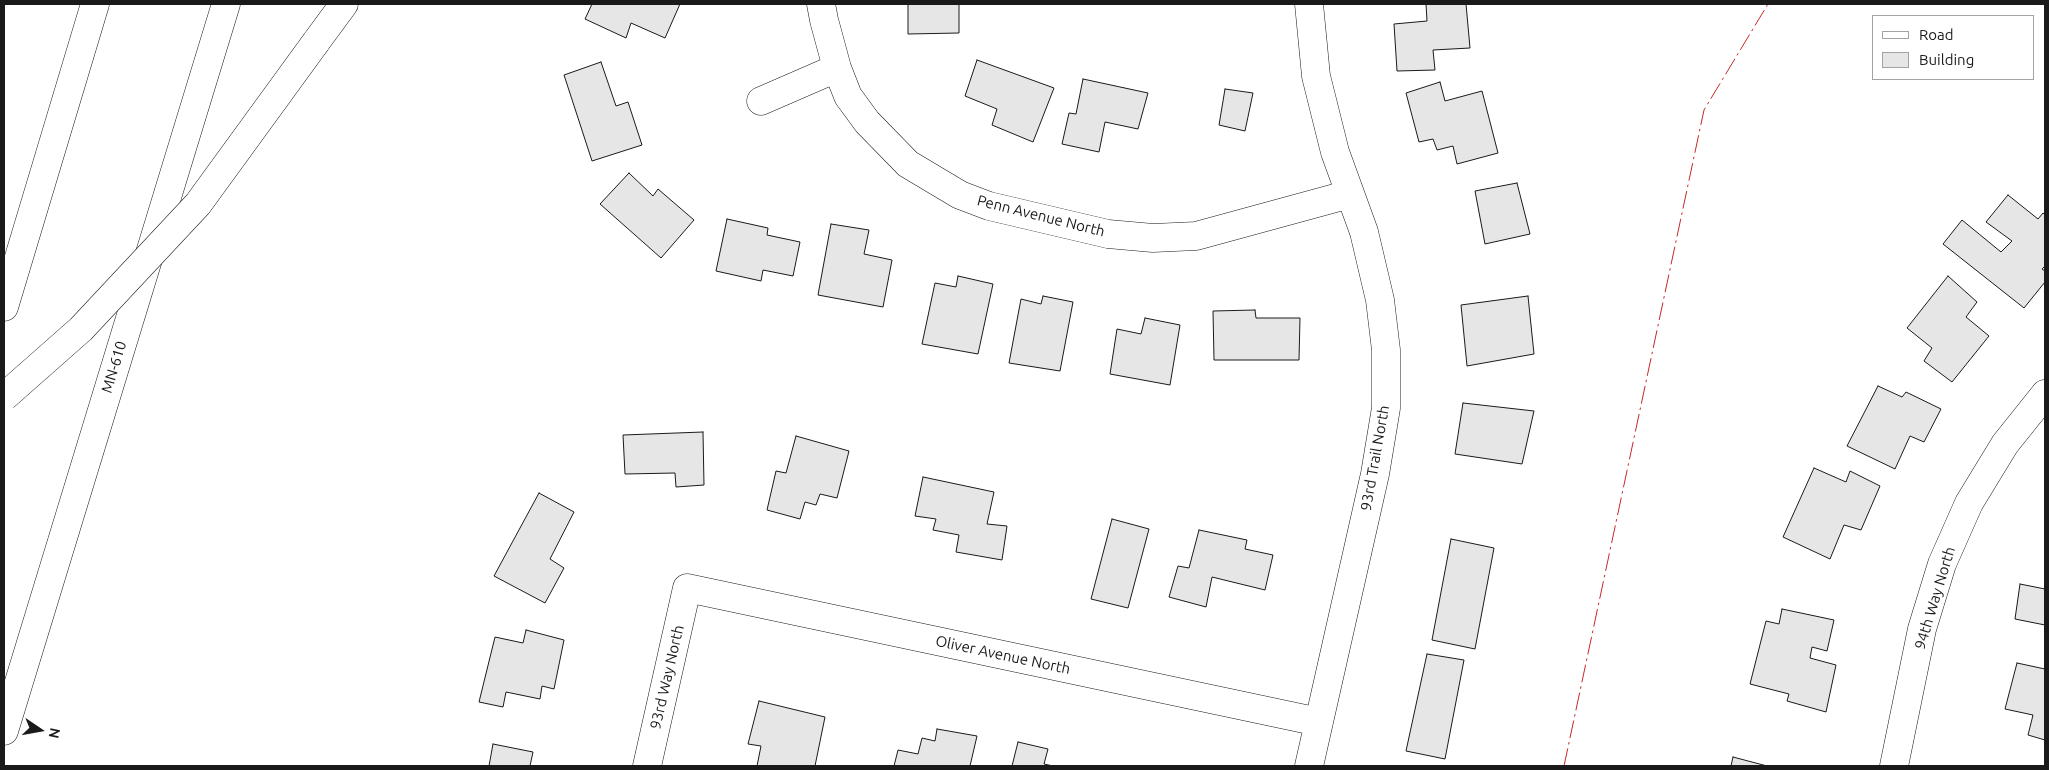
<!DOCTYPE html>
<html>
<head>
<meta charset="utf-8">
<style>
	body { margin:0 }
	#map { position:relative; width:2049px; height:770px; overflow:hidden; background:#fff; font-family:Ubuntu,sans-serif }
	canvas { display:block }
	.frame { position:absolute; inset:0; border:5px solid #1a1a1a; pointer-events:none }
	.legend { position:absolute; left:1872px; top:15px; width:162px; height:65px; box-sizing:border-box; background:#fff; border:1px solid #a3a3a3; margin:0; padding:6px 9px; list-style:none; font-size:15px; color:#1a1a1a }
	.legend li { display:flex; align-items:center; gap:10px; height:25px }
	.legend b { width:25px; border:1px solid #a3a3a3 }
	.north { position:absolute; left:15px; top:705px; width:50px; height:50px; -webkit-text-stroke:4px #fff; paint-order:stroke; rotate:102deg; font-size:14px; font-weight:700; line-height:20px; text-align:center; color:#1a1a1a }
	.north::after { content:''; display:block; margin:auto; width:18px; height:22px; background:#1a1a1a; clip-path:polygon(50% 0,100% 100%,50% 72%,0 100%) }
</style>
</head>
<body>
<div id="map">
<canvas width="2049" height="770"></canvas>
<div class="frame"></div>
<ul class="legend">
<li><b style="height:6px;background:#fff"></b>Road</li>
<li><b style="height:14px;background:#e6e6e6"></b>Building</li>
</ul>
<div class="north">N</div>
</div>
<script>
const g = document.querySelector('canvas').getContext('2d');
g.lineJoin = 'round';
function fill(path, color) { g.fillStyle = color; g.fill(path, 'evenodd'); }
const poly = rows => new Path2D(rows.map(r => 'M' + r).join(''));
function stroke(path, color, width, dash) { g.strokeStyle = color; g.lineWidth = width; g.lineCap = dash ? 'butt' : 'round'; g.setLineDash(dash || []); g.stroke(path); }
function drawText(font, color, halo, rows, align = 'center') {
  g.font = font + ' Ubuntu,sans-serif'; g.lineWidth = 4; g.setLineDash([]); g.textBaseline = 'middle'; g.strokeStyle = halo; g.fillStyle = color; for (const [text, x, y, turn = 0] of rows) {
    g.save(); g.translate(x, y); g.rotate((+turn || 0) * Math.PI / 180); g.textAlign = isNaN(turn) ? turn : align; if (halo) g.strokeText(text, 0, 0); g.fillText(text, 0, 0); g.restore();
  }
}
const building = poly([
	[592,4,680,4,665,38,631,23,626,38,585,19,592,4],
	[908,4,959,4,959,33,908,34,908,4],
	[1426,4,1466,4,1470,48,1433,50,1435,70,1397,71,1394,24,1427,21,1426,4],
	[977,60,1054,88,1033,142,992,125,997,109,965,96,977,60],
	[601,62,616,106,628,102,642,145,592,161,564,75,601,62],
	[1083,79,1148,93,1138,129,1105,122,1099,152,1062,144,1069,113,1076,114,1083,79],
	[1440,82,1445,101,1482,91,1498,153,1457,164,1453,146,1437,150,1433,139,1419,142,1406,93,1440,82],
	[1225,89,1253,93,1245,131,1219,125,1225,89],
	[629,173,653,196,658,189,694,220,661,258,600,204,629,173],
	[1517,183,1530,234,1485,244,1475,191,1517,183],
	[2008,195,2038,219,2043,213,2045,215,2045,266,2042,269,2045,271,2045,282,2024,308,1943,244,1962,220,2001,252,2012,241,1986,222,2008,195],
	[727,219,768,228,767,235,800,242,793,276,763,270,761,281,716,271,727,219],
	[831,224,869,230,864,254,892,260,883,307,818,295,831,224],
	[958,276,993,284,978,354,922,344,935,283,956,287,958,276],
	[1948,276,1977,302,1966,317,1989,336,1952,382,1924,361,1932,348,1907,328,1948,276],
	[1043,296,1073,302,1060,371,1009,363,1021,299,1041,304,1043,296],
	[1528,296,1534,354,1467,366,1461,305,1528,296],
	[1255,310,1256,318,1300,318,1299,360,1214,360,1213,311,1255,310],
	[1145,318,1180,325,1170,385,1110,374,1117,329,1141,334,1145,318],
	[1878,386,1902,397,1906,392,1941,409,1924,442,1910,436,1895,469,1847,446,1878,386],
	[1463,403,1534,411,1522,464,1455,454,1463,403],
	[703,432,704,485,676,487,675,473,625,474,623,435,703,432],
	[796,436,849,451,837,498,820,494,816,505,805,502,800,519,767,510,776,471,786,473,796,436],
	[1814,468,1846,482,1850,471,1880,486,1861,530,1844,525,1830,559,1783,537,1814,468],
	[923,477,994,492,987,524,1007,526,1002,560,956,552,959,535,933,530,936,519,915,516,923,477],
	[539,493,574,512,550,559,564,568,545,603,494,576,539,493],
	[1112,519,1149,529,1128,608,1091,599,1112,519],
	[1199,530,1247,540,1245,549,1273,555,1265,590,1212,577,1206,607,1169,597,1178,566,1189,568,1199,530],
	[1451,539,1494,548,1475,649,1432,640,1451,539],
	[2020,584,2045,589,2045,625,2015,619,2020,584],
	[1782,609,1834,620,1827,651,1812,647,1810,658,1836,665,1826,712,1787,701,1789,694,1750,684,1766,621,1779,624,1782,609],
	[526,630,564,640,554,689,542,686,540,699,506,692,503,707,479,702,495,637,523,643,526,630],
	[1427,654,1464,660,1445,759,1406,751,1427,654],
	[2017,663,2045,669,2045,740,2028,735,2033,715,2005,709,2017,663],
	[759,701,825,717,815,766,757,766,761,746,748,744,759,701],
	[937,729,977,736,970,766,894,766,898,750,918,754,922,738,935,741,937,729],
	[1018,742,1048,749,1044,764,1053,766,1012,766,1018,742],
	[493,744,533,752,530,766,489,766,493,744],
	[1733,757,1767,766,1731,766,1733,757]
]);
fill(building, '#e6e6e6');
stroke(building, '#1a1a1a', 1);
const minor = poly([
	[821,4,824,20,837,68,848,96,867,122,908,164,960,195,989,206,1108,234,1153,238,1196,236,1350,194],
	[761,101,837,68],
	[647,766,687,588,1319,722],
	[1309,766,1375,474,1386,408,1386,350,1380,300,1364,232,1335,152,1316,76,1309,4],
	[1894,766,1922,629,1942,564,1969,503,2005,444,2045,394]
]);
const motorway = poly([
	[316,42,344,4],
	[4,307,95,4],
	[4,731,226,4]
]);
stroke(minor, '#1a1a1a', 29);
stroke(motorway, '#1a1a1a', 29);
stroke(minor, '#fff', 28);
stroke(motorway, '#fff', 28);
const motorwayBridge = poly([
	[4,397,81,329,198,204,316,42]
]);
stroke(motorwayBridge, '#1a1a1a', 29, []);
stroke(motorwayBridge, '#fff', 28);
stroke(poly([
	[1564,766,1704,110,1768,4]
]), '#c62828', 1, [18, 4, 2.5, 4]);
drawText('15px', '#1a1a1a', '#fff', [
	["Penn Avenue North",1041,216,14],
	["MN-610",114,367,-73],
	["93rd Trail North",1375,458,-80],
	["94th Way North",1935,598,-73],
	["Oliver Avenue North",1003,655,12],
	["93rd Way North",667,677,-77]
]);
</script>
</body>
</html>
